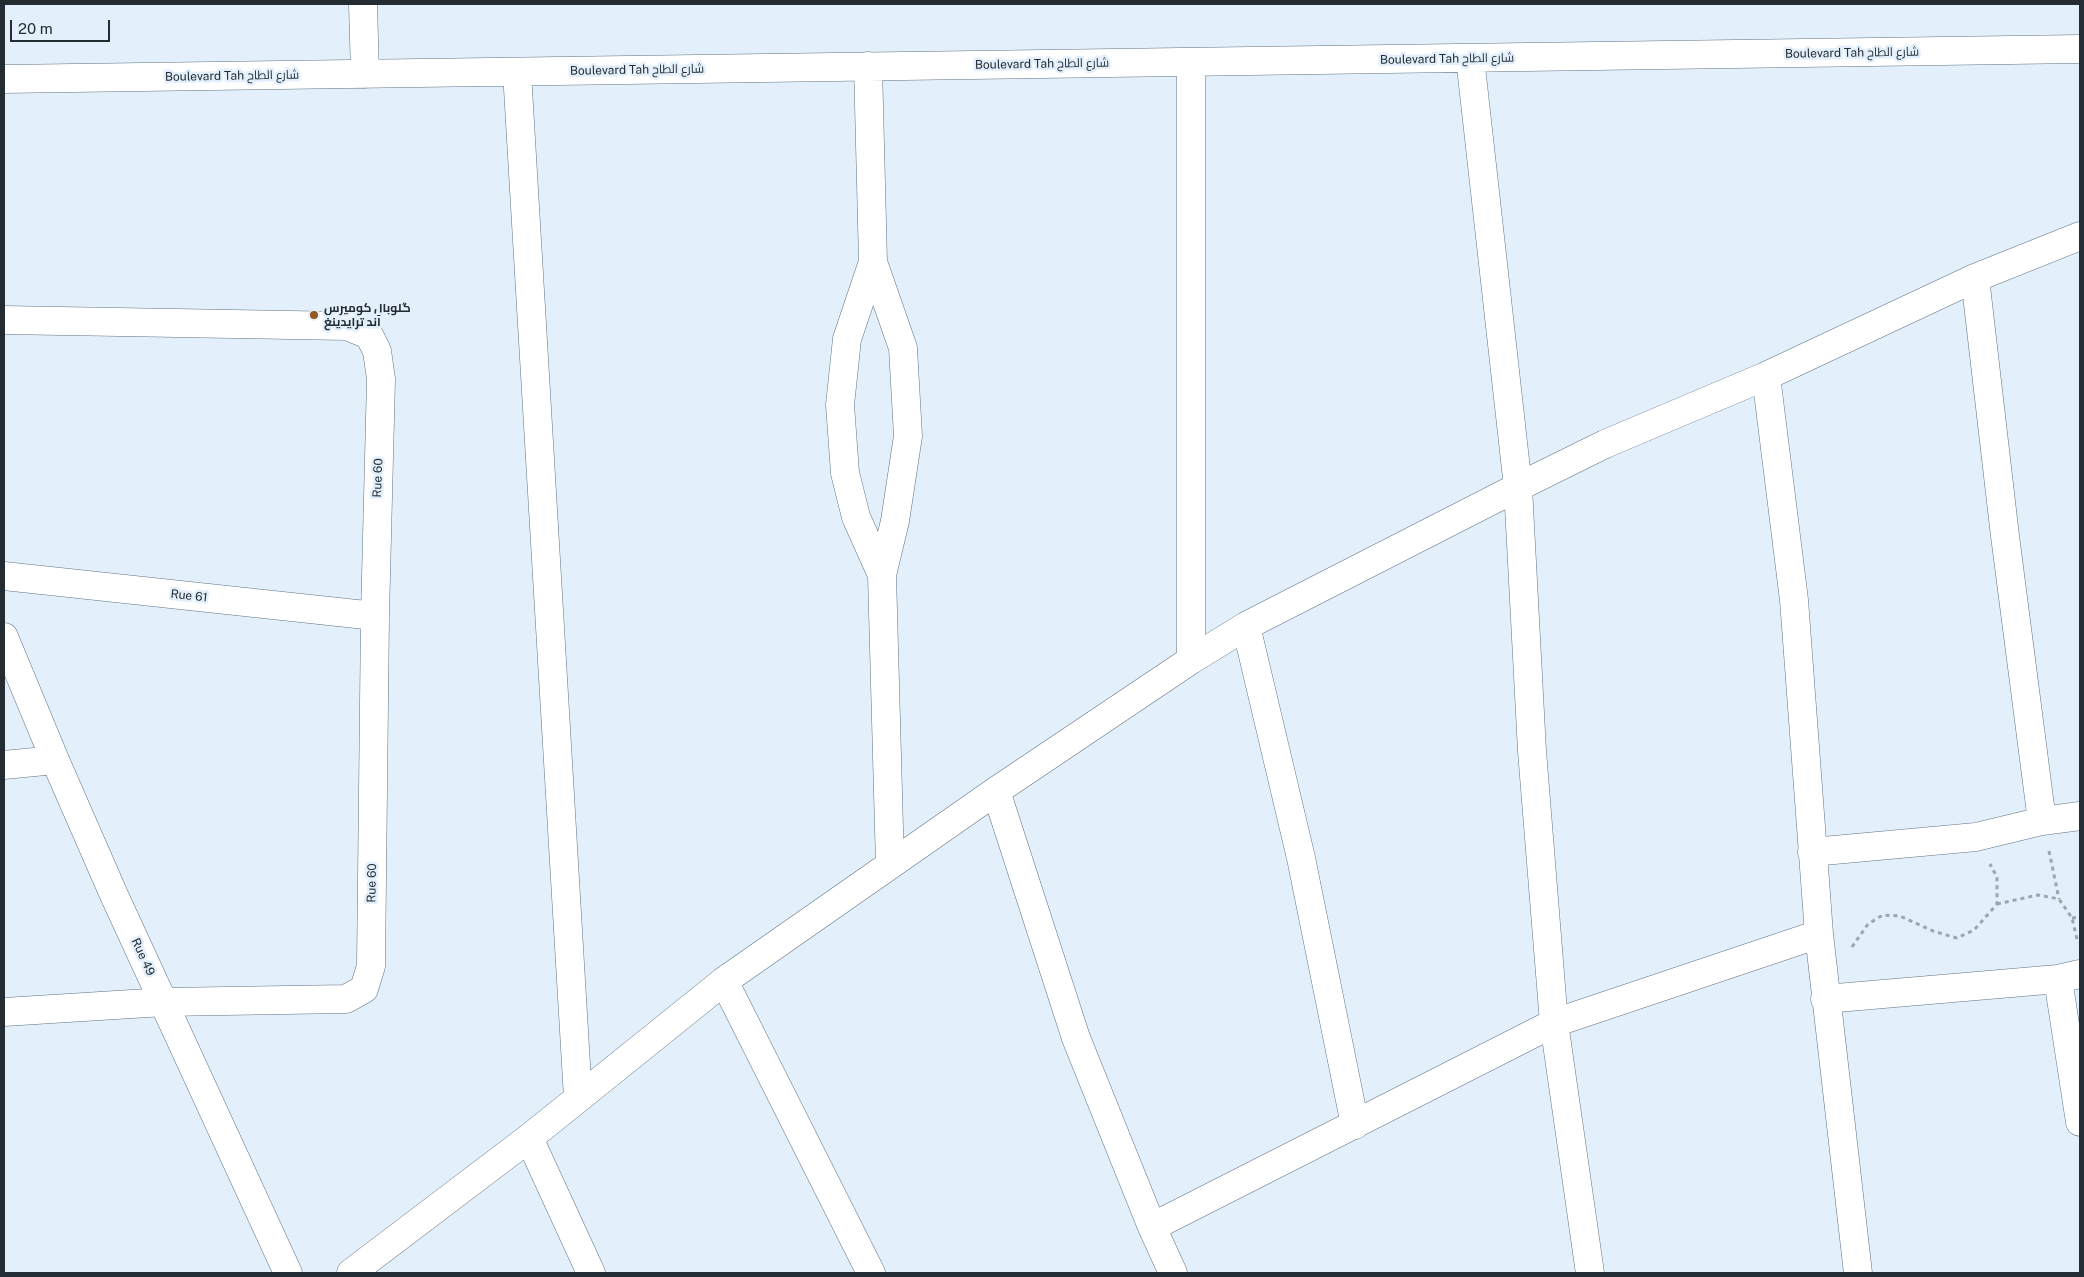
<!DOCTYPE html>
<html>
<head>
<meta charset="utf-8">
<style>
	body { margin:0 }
	#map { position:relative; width:2084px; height:1277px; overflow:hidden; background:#e3effb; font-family:"Public Sans",sans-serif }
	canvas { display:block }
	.frame { position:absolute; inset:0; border:5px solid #242c33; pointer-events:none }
	.scale { position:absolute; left:10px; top:20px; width:100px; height:22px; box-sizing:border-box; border:2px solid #242c33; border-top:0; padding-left:6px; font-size:15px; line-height:18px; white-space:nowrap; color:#242c33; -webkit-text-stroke:4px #e3effb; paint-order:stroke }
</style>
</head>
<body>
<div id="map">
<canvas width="2084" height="1277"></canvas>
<div class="frame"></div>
<div class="scale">20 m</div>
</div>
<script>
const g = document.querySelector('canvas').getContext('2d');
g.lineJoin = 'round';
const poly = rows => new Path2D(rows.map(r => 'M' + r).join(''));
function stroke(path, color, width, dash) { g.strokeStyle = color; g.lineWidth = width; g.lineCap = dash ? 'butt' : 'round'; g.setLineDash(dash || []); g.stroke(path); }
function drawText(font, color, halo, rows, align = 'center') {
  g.font = font + ' "Public Sans",Cairo,sans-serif'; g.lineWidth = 5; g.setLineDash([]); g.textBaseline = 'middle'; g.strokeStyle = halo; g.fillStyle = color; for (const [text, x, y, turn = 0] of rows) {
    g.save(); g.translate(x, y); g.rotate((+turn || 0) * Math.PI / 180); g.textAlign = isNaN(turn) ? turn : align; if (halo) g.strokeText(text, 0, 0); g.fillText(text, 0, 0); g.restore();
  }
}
const street = poly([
	[363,4,365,74],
	[1470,58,1518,487,1532,751,1554,1023,1590,1273],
	[1191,62,1191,660],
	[868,66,873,262,903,348,908,436,895,521,882,575,890,865],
	[517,72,578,1098],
	[4,79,2080,49],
	[873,262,847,339,840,405,845,473,856,517,882,575],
	[1975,278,2005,536,2042,821],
	[4,320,347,326,369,335,377,351,381,379,375,616,371,966,364,989,346,999,164,1002,4,1012],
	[1766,376,1794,600,1819,934,1858,1273],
	[4,576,375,616],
	[1246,626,1301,858,1355,1125],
	[4,637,55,760,114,895,288,1273],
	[4,765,55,760],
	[996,791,1076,1038,1152,1227,1173,1273],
	[1812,852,1976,837,2042,821,2080,816],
	[2058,979,2080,1122],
	[724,981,871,1273],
	[1825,999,2058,979,2080,974],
	[529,1138,591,1273],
	[1152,1227,1554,1023,1819,934],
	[351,1273,529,1138,724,981,996,791,1191,660,1246,626,1518,487,1605,444,1766,376,1975,278,2080,236]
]);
stroke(street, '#607384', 29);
stroke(poly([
	[2049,851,2059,899],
	[1997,904,2038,895,2059,899,2072,918,2078,943],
	[2072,918,2080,917],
	[1852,947,1868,924,1883,915,1900,916,1933,931,1957,938,1974,930,1997,904,1997,877,1990,864]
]), '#9ca6b0', 3, [4, 4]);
stroke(street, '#fff', 28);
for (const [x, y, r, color] of [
	[314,315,5,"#975720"]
]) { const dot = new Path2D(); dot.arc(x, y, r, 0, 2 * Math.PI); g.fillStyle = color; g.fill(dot); stroke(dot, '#e3effb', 2); }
drawText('12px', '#242c33', '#e3effb', [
	["Boulevard Tah شارع الطاح",1852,53,-1],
	["Boulevard Tah شارع الطاح",1447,59,-1],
	["Boulevard Tah شارع الطاح",1042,64,-1],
	["Boulevard Tah شارع الطاح",637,70,-1],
	["Boulevard Tah شارع الطاح",232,76,-1],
	["Rue 60",378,478,-88],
	["Rue 61",189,596,6],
	["Rue 60",372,883,-89],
	["Rue 49",143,957,65]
]);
drawText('bold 12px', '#242c33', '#e3effb', [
	["گلوبال كوميرس",324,308],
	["آند ترايدينغ",324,322]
], 'left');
</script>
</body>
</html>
